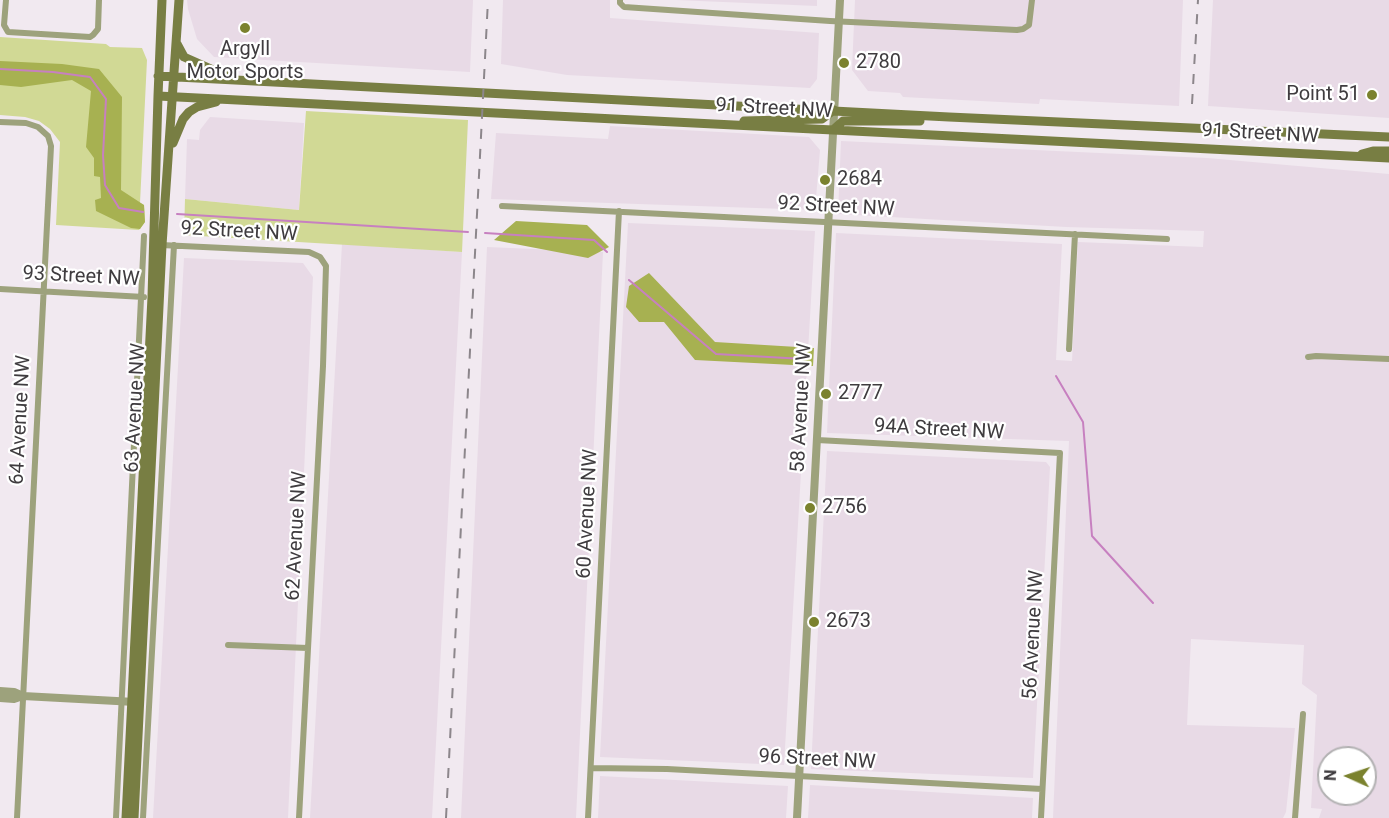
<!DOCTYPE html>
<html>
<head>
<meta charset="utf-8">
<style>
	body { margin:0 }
	#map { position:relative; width:1389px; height:818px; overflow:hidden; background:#f1e9f0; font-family:Roboto,sans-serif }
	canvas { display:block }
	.north { position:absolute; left:1317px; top:746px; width:60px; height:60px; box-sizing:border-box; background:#fff; border:2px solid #b2b1b2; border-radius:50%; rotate:273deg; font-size:16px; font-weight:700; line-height:24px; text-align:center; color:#3f3c3f }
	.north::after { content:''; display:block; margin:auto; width:21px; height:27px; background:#7b822e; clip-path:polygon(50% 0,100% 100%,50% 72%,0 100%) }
</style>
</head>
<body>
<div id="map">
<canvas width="1389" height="818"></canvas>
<div class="north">N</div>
</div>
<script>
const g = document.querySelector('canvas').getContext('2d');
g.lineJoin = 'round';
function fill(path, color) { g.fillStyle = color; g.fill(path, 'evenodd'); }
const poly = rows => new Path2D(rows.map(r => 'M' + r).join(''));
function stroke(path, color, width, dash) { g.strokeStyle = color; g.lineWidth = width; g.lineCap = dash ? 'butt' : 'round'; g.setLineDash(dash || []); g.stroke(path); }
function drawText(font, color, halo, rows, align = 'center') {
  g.font = font + ' Roboto,sans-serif'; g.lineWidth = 4.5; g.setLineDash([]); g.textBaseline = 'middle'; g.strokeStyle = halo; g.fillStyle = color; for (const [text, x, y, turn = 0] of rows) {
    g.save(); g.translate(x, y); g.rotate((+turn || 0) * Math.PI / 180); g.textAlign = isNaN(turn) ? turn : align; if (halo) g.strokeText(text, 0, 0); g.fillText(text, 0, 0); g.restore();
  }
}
fill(poly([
	[187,0,473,0,470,72,214,57,197,39,188,9],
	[503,0,610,0,610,18,819,33,817,79,810,88,567,75,501,64],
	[676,0,817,0,817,6],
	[855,0,1183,0,1179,106,1040,99,1039,104,903,97,900,93,868,91,852,70],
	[1213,0,1389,0,1389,118,1208,106],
	[210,117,304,123,299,210,185,199,187,139,199,140,200,130],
	[610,126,809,137,820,150,815,210,491,199,496,133,608,139],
	[841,141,1207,158,1389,174,1389,818,1319,818,1322,809,1311,808,1317,695,1302,684,1304,645,1191,639,1187,725,1295,728,1286,812,1283,818,1053,818,1069,441,827,433,836,233,1062,244,1056,360,1072,361,1078,242,1203,247,1204,231,1066,227,838,214],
	[1329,758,1365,758,1365,794,1329,794],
	[628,223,815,231,784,765,600,757],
	[342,244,462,252,432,818,310,818],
	[487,247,603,252,576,818,461,818],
	[184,258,303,263,313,277,288,818,153,818],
	[827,451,1046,462,1050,467,1033,778,811,769],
	[600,776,788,786,786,818,598,818],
	[810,785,1033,798,1032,818,808,818]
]), '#e8dae6');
fill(poly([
	[0,37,106,44,110,47,142,48,147,60,140,203,144,205,145,222,139,230,56,225,60,142,50,129,39,121,25,117,0,115],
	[306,111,468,120,462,252,184,235,185,199,299,210]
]), '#d1d995');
fill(poly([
	[0,61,62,64,99,69,122,97,121,190,144,205,145,222,140,229,131,228,96,211,95,200,101,198,100,177,94,176,94,158,86,147,91,91,72,80,21,87,0,85],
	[516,221,587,225,609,247,588,258,494,240],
	[649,273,715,342,814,348,813,366,695,360,664,322,639,322,626,307,629,286]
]), '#a7b151');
stroke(poly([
	[0,69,53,72,90,77,106,99,103,155,105,185,119,208,143,212],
	[177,214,468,232],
	[485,233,594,240,607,252],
	[629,280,716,354,804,359],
	[1056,376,1083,422,1092,536,1153,603]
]), '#c780c0', 2);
stroke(poly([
	[6,0,4,25,8,32,90,37,93,35,98,29,99,0],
	[620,0,620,3,624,7,830,21,1017,30,1023,29,1029,25,1032,0],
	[0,122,26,123,38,127,48,136,51,146,17,818],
	[502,206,1167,239],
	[161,245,309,252,320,257,326,266,323,366,299,818],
	[0,289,144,297],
	[1069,349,1075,234],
	[1308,357,1316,356,1389,359],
	[817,440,1060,453,1041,818],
	[228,645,308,648],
	[591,768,667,769,1042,789],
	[116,818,144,236],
	[143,818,174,245],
	[588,818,619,211],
	[1295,818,1303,714]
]), '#9da27c', 6);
stroke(poly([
	[0,691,14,692,23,696,135,702],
	[0,698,14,699,23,696],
	[797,818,840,0]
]), '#9da27c', 8);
stroke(poly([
	[177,44,184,57,229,77],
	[158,76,949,117,1389,137],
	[158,96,1389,158],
	[744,121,822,119,834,110],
	[833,130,843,121,920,121],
	[173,143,183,119,189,112,197,107,216,102],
	[1362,154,1373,151,1389,151],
	[126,818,152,297,158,96,162,0],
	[134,818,162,245,179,0]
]), '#787e43', 9);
stroke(poly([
	[1192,104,1198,0],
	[446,818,488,0]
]), '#8c868b', 2, [10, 10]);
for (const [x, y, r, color] of [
	[245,28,6,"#7b822e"],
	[844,63,6,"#7b822e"],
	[1372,95,6,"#7b822e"],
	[825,180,6,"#7b822e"],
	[826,394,6,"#7b822e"],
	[810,508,6,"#7b822e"],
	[814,622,6,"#7b822e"]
]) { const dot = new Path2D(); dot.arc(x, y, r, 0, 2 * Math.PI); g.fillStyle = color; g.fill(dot); stroke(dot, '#fff', 2); }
drawText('20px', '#3f3c3f', '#fff', [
	["Argyll",245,50,"center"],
	["Motor Sports",245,73,"center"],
	["2780",856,63],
	["Point 51",1360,95,"right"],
	["2684",837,180],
	["2777",838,394],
	["2756",822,508],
	["2673",826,622]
], 'left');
drawText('20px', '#3f3c3f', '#fff', [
	["91 Street NW",774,109,3],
	["91 Street NW",1260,134,3],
	["92 Street NW",836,207,3],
	["92 Street NW",239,232,3],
	["93 Street NW",81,277,3],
	["63 Avenue NW",136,408,-87],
	["58 Avenue NW",802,408,-87],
	["64 Avenue NW",21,420,-87],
	["94A Street NW",939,430,3],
	["60 Avenue NW",588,514,-87],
	["62 Avenue NW",297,536,-87],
	["56 Avenue NW",1034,635,-87],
	["96 Street NW",817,760,3]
]);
</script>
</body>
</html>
